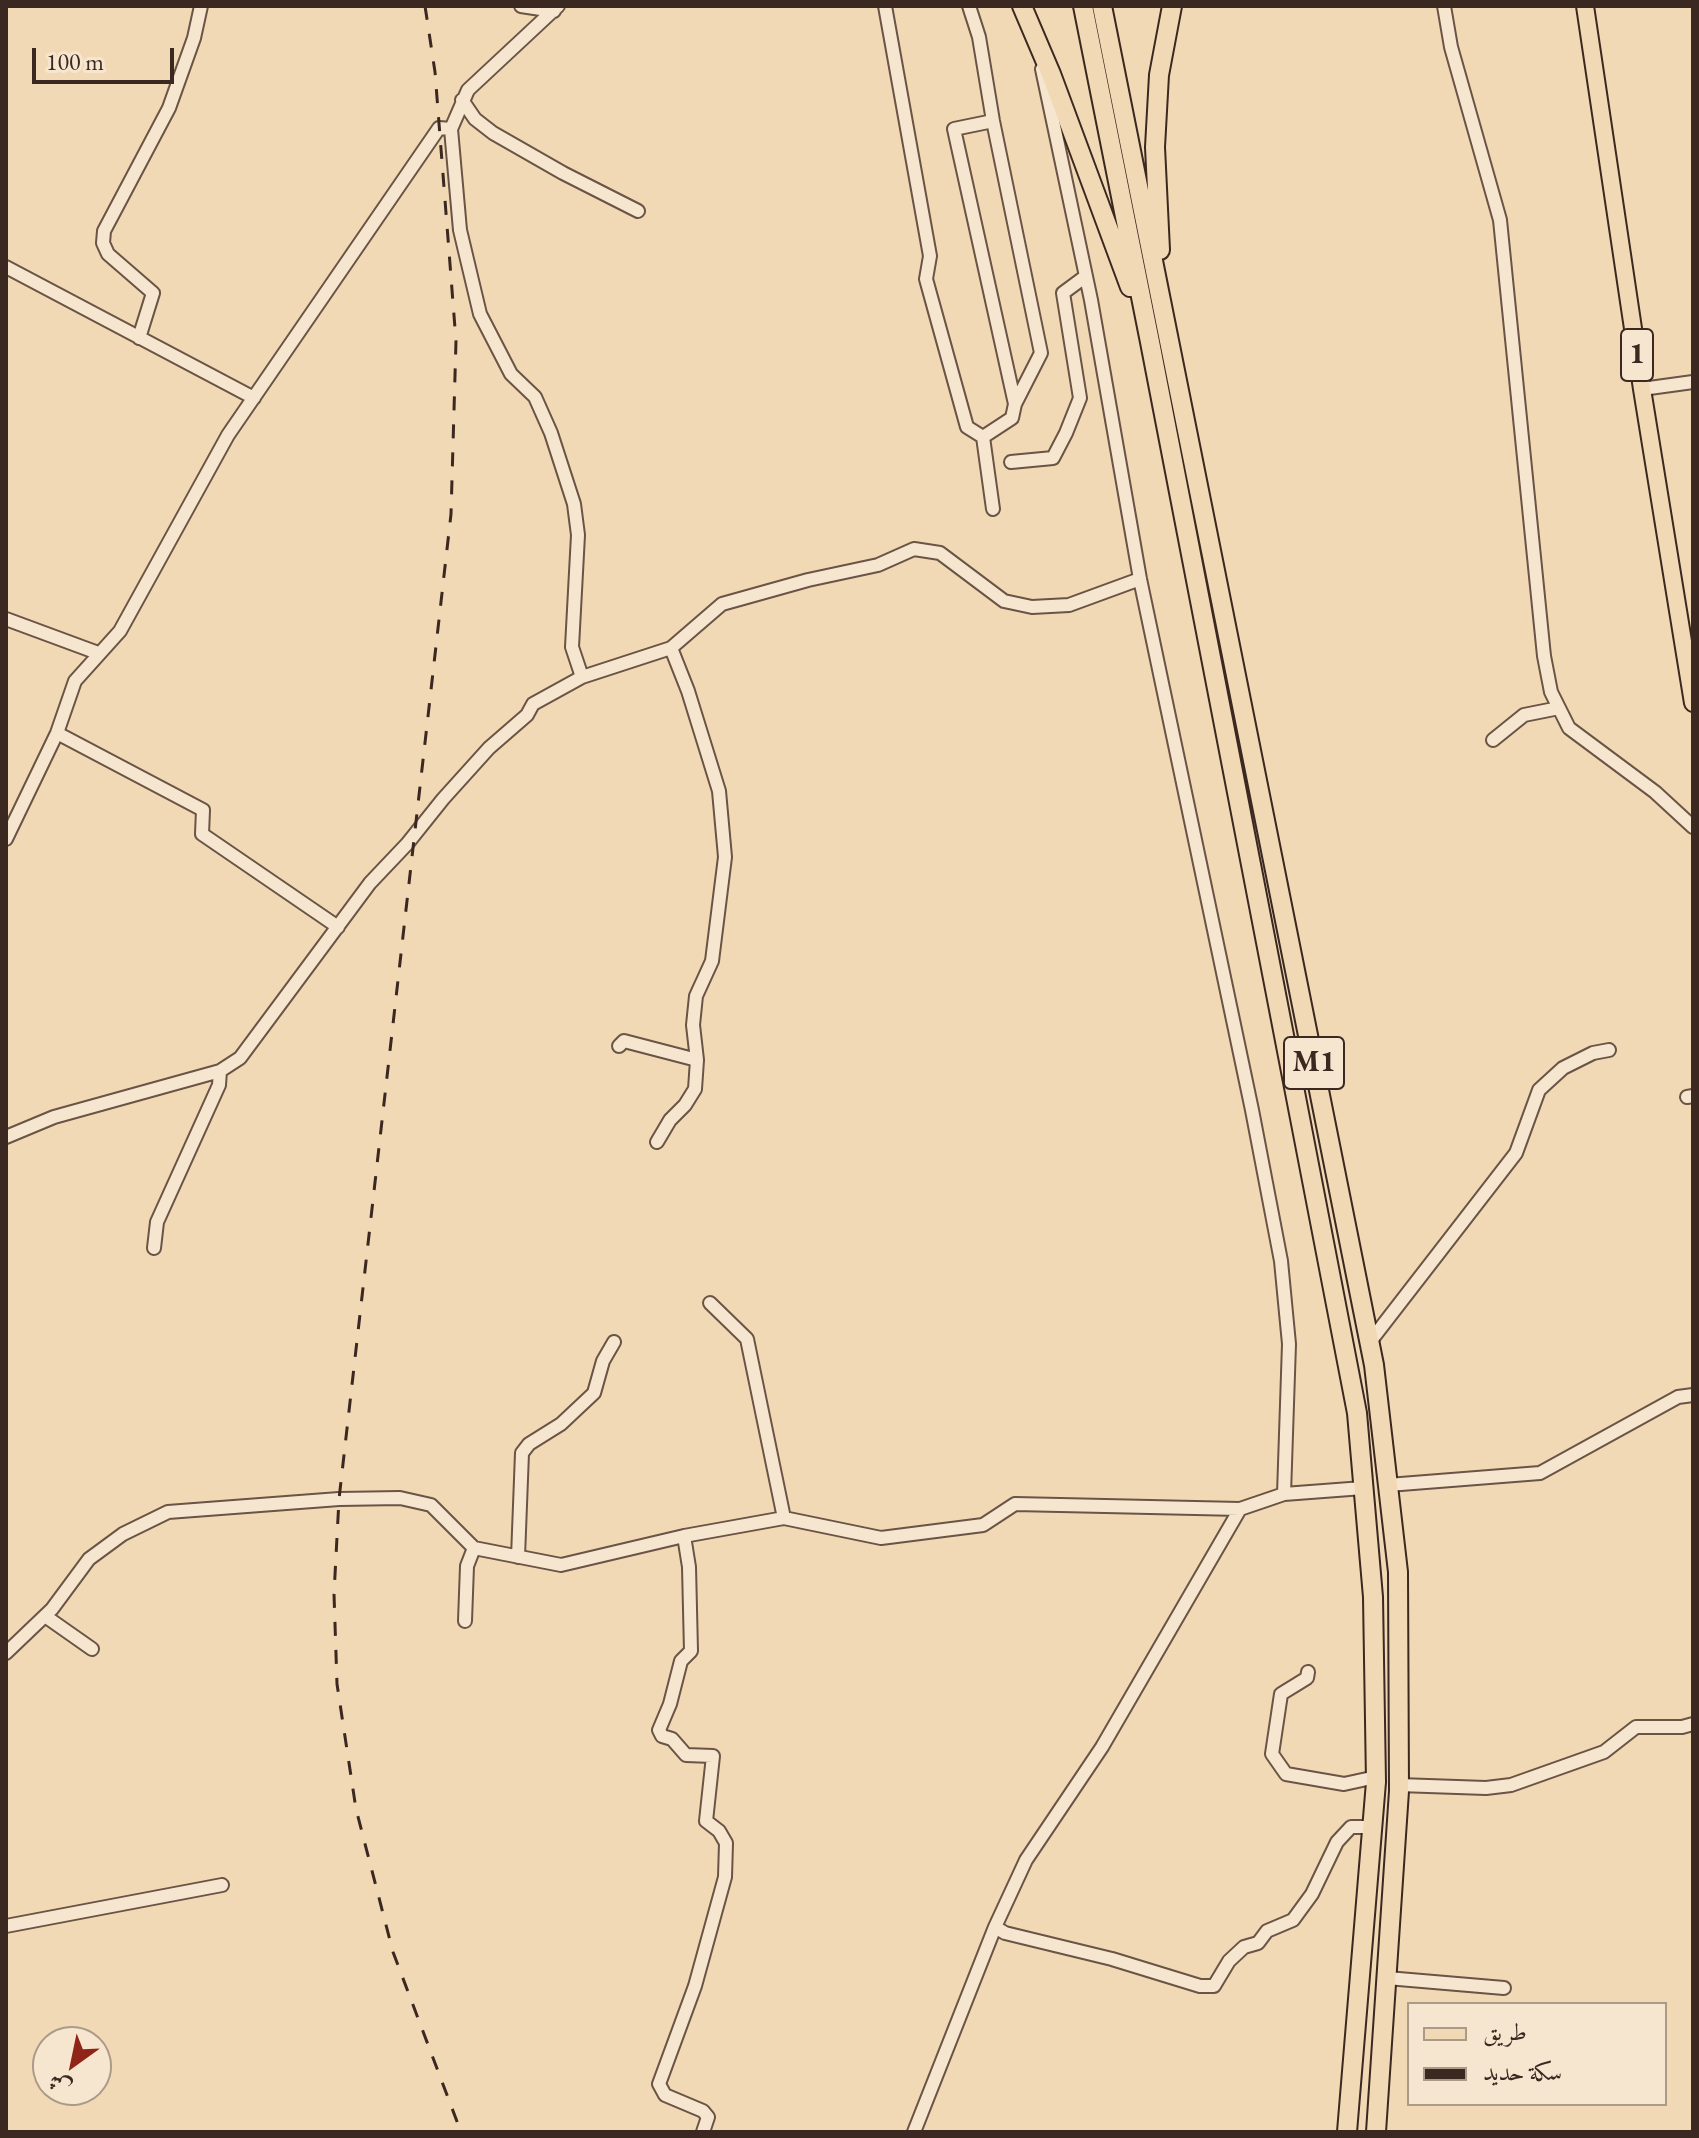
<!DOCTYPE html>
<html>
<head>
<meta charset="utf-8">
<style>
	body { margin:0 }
	#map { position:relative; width:1699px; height:2138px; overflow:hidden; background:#f2d9b5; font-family:"EB Garamond",Amiri,serif }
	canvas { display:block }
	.frame { position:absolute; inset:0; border:8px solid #3b2820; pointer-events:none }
	.legend { position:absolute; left:1407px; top:2002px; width:260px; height:104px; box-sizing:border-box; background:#f7e6cf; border:2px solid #ac9a89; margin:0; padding:10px 14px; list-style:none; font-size:24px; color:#3b2820 }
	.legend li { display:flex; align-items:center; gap:16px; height:40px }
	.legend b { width:40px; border:2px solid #ac9a89 }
	.north { position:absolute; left:32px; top:2026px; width:80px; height:80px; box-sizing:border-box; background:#f7e6cf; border:2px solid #ac9a89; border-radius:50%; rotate:213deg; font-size:22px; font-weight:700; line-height:32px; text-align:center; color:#3b2820 }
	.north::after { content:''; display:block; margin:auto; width:28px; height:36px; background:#8f2418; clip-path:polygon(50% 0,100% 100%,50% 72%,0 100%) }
	.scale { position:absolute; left:32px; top:48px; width:142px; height:36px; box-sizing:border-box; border:4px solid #3b2820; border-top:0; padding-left:10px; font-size:24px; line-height:28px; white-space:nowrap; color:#3b2820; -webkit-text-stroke:6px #f7e6cf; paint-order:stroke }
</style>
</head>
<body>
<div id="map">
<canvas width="1699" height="2138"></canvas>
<div class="frame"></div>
<ul class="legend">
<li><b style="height:10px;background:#f2d9b5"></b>طريق</li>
<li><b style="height:10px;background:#3b2820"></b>سكة حديد</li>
</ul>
<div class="north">ش</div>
<div class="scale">100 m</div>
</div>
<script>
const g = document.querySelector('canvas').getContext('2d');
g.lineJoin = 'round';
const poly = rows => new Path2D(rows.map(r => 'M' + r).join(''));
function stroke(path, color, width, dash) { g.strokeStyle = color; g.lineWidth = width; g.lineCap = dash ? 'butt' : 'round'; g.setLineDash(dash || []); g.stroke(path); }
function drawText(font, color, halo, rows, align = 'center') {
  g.font = font + ' "EB Garamond",serif'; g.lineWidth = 8; g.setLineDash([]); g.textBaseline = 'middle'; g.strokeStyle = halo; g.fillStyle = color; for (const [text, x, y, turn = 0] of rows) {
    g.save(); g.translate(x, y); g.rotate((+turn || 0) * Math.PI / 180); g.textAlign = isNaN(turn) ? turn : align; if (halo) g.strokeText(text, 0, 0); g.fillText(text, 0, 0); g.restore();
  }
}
const minor = poly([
	[521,6,554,11],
	[885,6,930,256,926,279,967,427,983,437],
	[969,6,979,37,993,121,1041,353,1015,404,1012,418,983,437,993,509],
	[1444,6,1451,47,1500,220,1544,656,1551,692,1569,728,1655,792,1693,827],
	[1042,69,1091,300,1140,579,1252,1110,1281,1261,1289,1344,1284,1494],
	[462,100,475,119,493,133,563,173,638,211],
	[993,121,954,129,1015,404],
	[451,129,460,230,480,314,511,374,535,397,551,433,574,504,578,535,572,647,582,677],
	[6,267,254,398],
	[139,338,153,293,108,254,103,243,104,231,169,108,194,38,201,6],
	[1642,389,1693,382],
	[1011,462,1053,458,1066,433,1080,398,1063,293,1086,276],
	[6,619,98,653],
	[57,733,203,810,202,834,338,927],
	[1493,740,1524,715,1559,708],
	[6,839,57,733,75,681,120,631,228,435,439,128,451,129,468,90,558,6],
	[619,1046,624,1041,697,1060],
	[1687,1097,1693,1096],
	[6,1137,54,1117,220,1071,240,1058,370,883,407,844,443,799,489,748,527,715,533,704,582,677,671,648,722,604,808,580,878,565,914,549,940,553,1004,601,1032,607,1069,605,1140,579],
	[657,1142,670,1120,685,1105,695,1089,697,1060,693,1025,696,996,712,961,725,857,719,791,688,691,671,648],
	[154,1248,157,1222,219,1085,220,1071],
	[710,1303,747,1339,784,1518],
	[1369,1343,1516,1153,1539,1090,1563,1068,1593,1053,1609,1050],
	[1388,1485,1540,1473,1678,1397,1693,1395],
	[684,1536,689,1567,691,1651,681,1661,670,1704,659,1730,662,1736,672,1739,686,1755,713,1756,706,1821,719,1831,726,1843,725,1877,695,1986,659,2084,665,2095,703,2111,708,2117,703,2132],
	[518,1557,522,1453,529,1444,561,1424,594,1393,603,1361,614,1342],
	[45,1616,92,1649],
	[465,1621,467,1566,474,1548],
	[6,1653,52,1609,89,1559,123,1534,168,1512,339,1499,400,1498,431,1505,474,1548,561,1565,684,1536,784,1518,881,1538,983,1525,1015,1504,1240,1509,1284,1494,1363,1488],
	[1308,1672,1307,1678,1281,1694,1272,1754,1286,1774,1344,1784,1376,1777],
	[1399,1785,1486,1788,1511,1785,1604,1752,1636,1727,1682,1727,1693,1724],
	[6,1926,222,1885],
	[995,1927,1005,1933,1112,1959,1200,1986,1214,1986,1229,1961,1244,1947,1258,1943,1267,1931,1293,1920,1312,1894,1337,1842,1351,1827,1372,1827],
	[1387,1978,1504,1988],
	[914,2132,995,1927,1026,1860,1102,1747,1240,1509]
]);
const major = poly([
	[1585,6,1642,389,1693,703]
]);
const highway = poly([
	[1022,6,1051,74,1130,287],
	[1083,6,1150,342,1357,1413,1373,1597,1376,1782,1347,2132],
	[1102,6,1374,1365,1398,1572,1399,1791,1376,2132],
	[1160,250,1155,147,1159,75,1172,6]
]);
stroke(minor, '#695445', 16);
stroke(major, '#3b2820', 20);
stroke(highway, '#3b2820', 22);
stroke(minor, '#f7e6cf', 12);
stroke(major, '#f2d9b5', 16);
stroke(highway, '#f2d9b5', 18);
stroke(poly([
	[425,6,435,72,456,341,451,514,339,1499,334,1594,337,1684,356,1809,393,1952,461,2132]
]), '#3b2820', 3, [14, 14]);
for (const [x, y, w] of [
	[1637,355,32],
	[1314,1063,60]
]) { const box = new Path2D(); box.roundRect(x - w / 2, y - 26, w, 52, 6); g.fillStyle = '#f7e6cf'; g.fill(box); stroke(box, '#3b2820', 2); }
drawText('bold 30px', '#3b2820', null, [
	["1",1637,355],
	["M1",1314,1063]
]);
</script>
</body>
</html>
